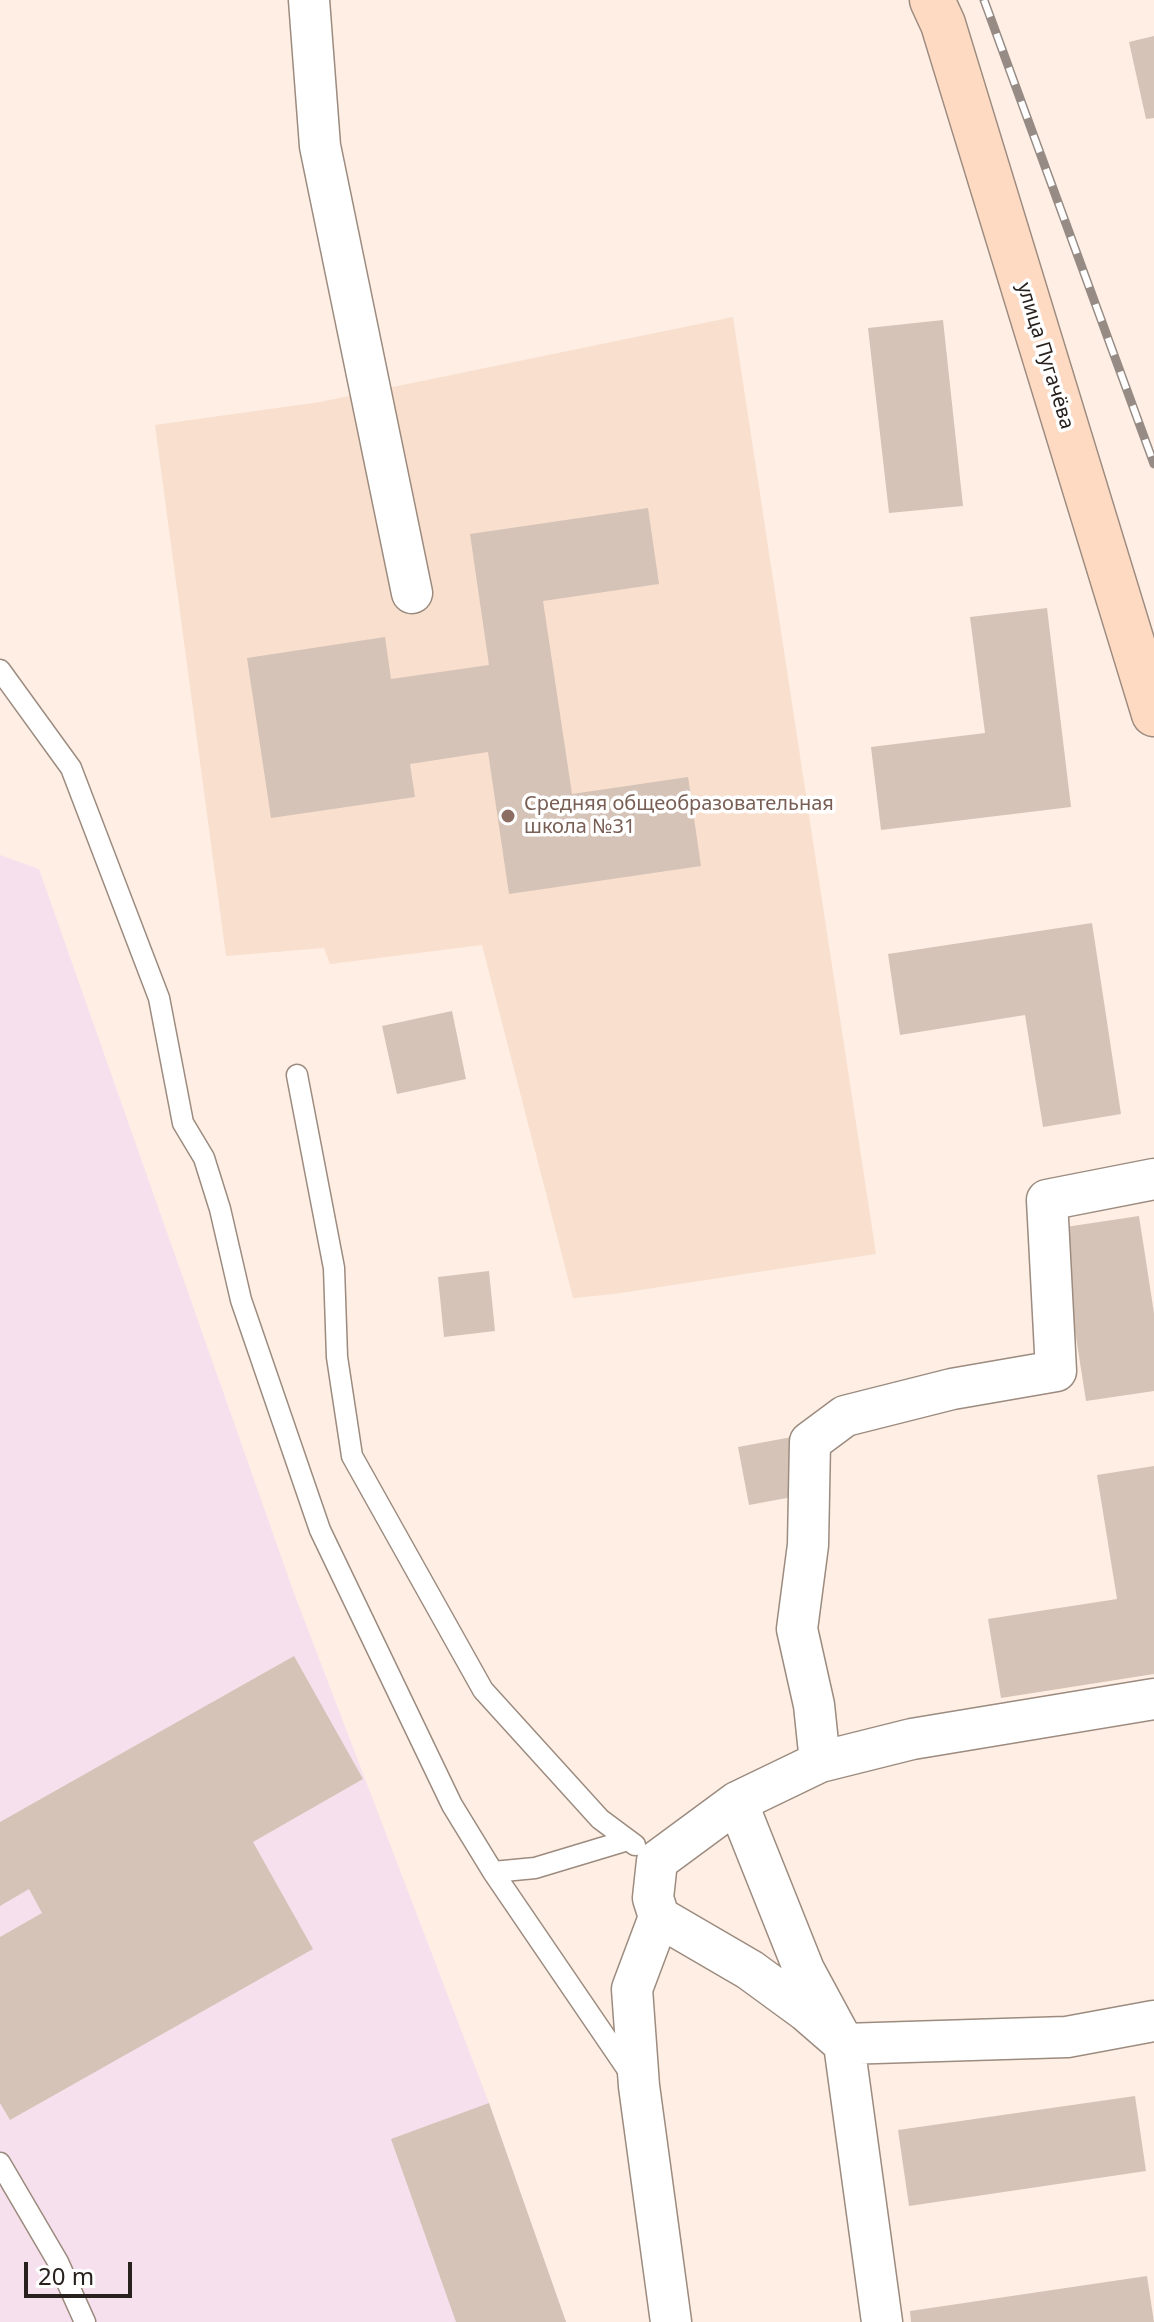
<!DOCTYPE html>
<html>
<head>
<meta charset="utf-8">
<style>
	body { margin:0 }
	#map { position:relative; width:1154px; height:2322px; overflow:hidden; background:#feeee4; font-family:"Noto Sans",sans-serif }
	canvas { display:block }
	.scale { position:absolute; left:24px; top:2262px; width:108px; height:36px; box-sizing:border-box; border:4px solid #28211d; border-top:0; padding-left:10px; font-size:24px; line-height:28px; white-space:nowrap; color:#28211d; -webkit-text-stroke:6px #fff; paint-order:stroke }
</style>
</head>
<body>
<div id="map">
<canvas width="1154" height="2322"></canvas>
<div class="scale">20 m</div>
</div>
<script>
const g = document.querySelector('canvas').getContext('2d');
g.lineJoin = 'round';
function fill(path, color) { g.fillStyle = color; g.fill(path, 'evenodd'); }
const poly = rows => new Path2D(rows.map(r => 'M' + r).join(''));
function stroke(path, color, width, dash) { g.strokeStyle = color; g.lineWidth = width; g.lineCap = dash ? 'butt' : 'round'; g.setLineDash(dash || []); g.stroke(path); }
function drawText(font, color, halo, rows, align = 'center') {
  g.font = font + ' "Noto Sans",sans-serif'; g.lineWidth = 7; g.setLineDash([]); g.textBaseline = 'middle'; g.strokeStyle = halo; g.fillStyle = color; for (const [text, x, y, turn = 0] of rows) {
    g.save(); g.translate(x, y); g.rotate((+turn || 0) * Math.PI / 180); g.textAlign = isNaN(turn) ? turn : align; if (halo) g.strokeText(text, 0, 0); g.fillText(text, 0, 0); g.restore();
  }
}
fill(poly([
	[733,317,876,1254,614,1294,573,1298,482,945,330,964,324,948,226,956,155,425,320,402]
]), '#f9dfce');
fill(poly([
	[0,855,39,869,294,1593,489,2103,566,2322,0,2322]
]), '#f7e0ed');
fill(poly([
	[1154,36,1154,118,1146,119,1129,42],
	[943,320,963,506,889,513,868,328],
	[648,508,659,584,543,601,572,794,688,777,701,866,509,894,488,752,410,764,415,797,271,818,247,658,385,637,391,679,489,665,470,534],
	[1047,608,1071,807,881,830,871,747,985,733,970,617],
	[1092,923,1121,1114,1043,1127,1025,1015,900,1035,888,954],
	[452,1011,466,1079,397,1094,382,1026],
	[1139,1216,1154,1313,1154,1391,1086,1401,1059,1228],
	[489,1271,495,1331,444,1337,438,1277],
	[792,1437,803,1495,749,1505,738,1447],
	[1154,1466,1154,1674,1001,1698,988,1619,1117,1599,1097,1475],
	[294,1656,363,1779,253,1842,313,1949,10,2120,0,2103,0,1937,42,1913,29,1889,0,1906,0,1822],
	[1135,2096,1146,2171,909,2206,898,2130],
	[489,2103,566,2322,456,2322,391,2139],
	[1147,2276,1154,2322,911,2322,910,2311]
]), '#d5c3b7');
const lane = poly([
	[0,670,71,768,159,998,183,1123,204,1158,220,1209,241,1300,320,1530,452,1805,493,1872,535,1868,628,1840],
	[297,1075,334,1268,337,1357,352,1456,483,1690,600,1819,635,1845],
	[493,1872,632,2076],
	[0,2163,58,2262,85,2322]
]);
const street = poly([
	[309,0,320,146,412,593],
	[820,1762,814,1705,797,1629,808,1545,810,1442,845,1416,952,1389,1056,1371,1047,1200,1154,1179],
	[737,1802,657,1861,653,1898,659,1917,750,1970,806,2011,844,2044,1067,2037,1154,2021],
	[659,1917,632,1989,639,2086,671,2322],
	[882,2322,844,2044,804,1970,737,1802,820,1762,912,1739,1154,1699]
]);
const secondary = poly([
	[932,0,943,24,1154,714]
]);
stroke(lane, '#9c8b7f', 23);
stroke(street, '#9c8b7f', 43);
stroke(secondary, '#9c8b7f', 47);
stroke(lane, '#fff', 20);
stroke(street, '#fff', 40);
stroke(secondary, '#ffdac3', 44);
const rail = poly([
	[984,0,1154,464]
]);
stroke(rail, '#978c85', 9);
stroke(rail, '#fff', 6, [18]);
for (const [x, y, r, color] of [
	[508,816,8,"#8d6e63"]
]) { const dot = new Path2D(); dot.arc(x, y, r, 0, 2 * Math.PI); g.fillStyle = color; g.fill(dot); stroke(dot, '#fff', 3); }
drawText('20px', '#28211d', '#fff', [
	["улица Пугачёва",1045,356,73]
]);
drawText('20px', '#785e54', '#fff', [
	["Средняя общеобразовательная",524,804],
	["школа №31",524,827]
], 'left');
</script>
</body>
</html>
